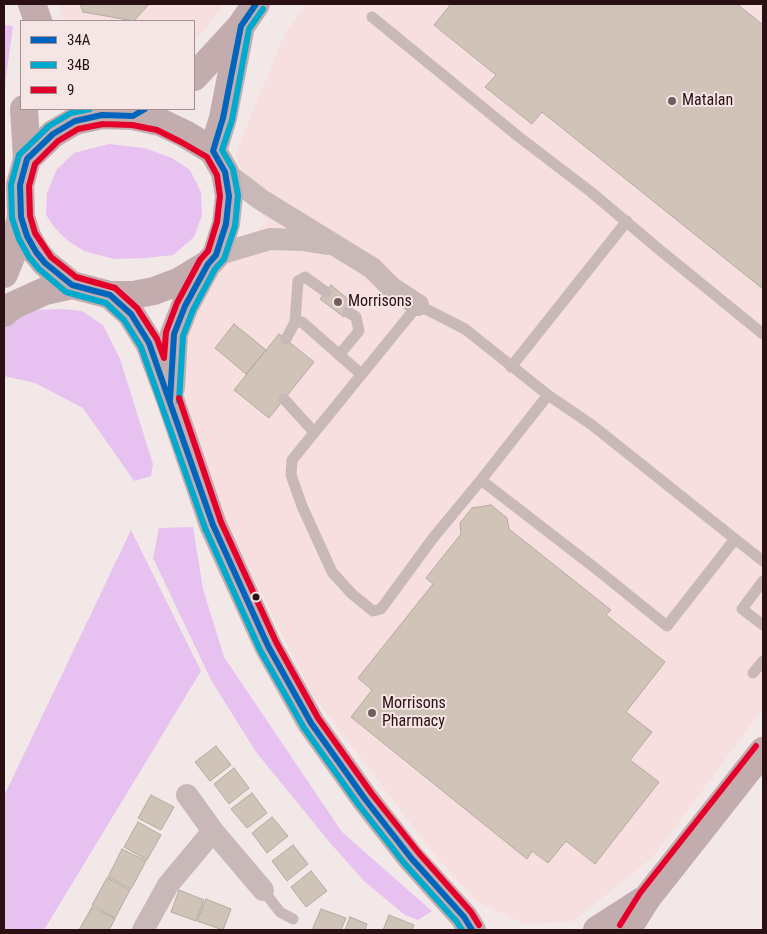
<!DOCTYPE html>
<html>
<head>
<meta charset="utf-8">
<style>
	body { margin:0 }
	#map { position:relative; width:767px; height:934px; overflow:hidden; background:#f2e8e8; font-family:"Roboto Condensed",sans-serif }
	canvas { display:block }
	.frame { position:absolute; inset:0; border:5px solid #2b1013; pointer-events:none }
	.legend { position:absolute; left:20px; top:20px; width:175px; height:90px; box-sizing:border-box; background:#f5e5e5; border:1px solid #a49091; margin:0; padding:6px 9px; list-style:none; font-size:15px; color:#2b1013 }
	.legend li { display:flex; align-items:center; gap:10px; height:25px }
	.legend b { width:25px; border:1px solid #a49091 }
</style>
</head>
<body>
<div id="map">
<canvas width="767" height="934"></canvas>
<div class="frame"></div>
<ul class="legend">
<li><b style="height:6px;background:#0065bd"></b>34A</li>
<li><b style="height:6px;background:#00a9ce"></b>34B</li>
<li><b style="height:6px;background:#e4002b"></b>9</li>
</ul>
</div>
<script>
const g = document.querySelector('canvas').getContext('2d');
g.lineJoin = 'round';
function fill(path, color) { g.fillStyle = color; g.fill(path, 'evenodd'); }
const poly = rows => new Path2D(rows.map(r => 'M' + r).join(''));
function stroke(path, color, width, dash) { g.strokeStyle = color; g.lineWidth = width; g.lineCap = dash ? 'butt' : 'round'; g.setLineDash(dash || []); g.stroke(path); }
function drawText(font, color, halo, rows, align = 'center') {
  g.font = font + ' "Roboto Condensed",sans-serif'; g.lineWidth = 4; g.setLineDash([]); g.textBaseline = 'middle'; g.strokeStyle = halo; g.fillStyle = color; for (const [text, x, y, turn = 0] of rows) {
    g.save(); g.translate(x, y); g.rotate((+turn || 0) * Math.PI / 180); g.textAlign = isNaN(turn) ? turn : align; if (halo) g.strokeText(text, 0, 0); g.fillText(text, 0, 0); g.restore();
  }
}
fill(poly([
	[58,4,223,4,208,26,194,39,194,21,64,21],
	[307,4,763,4,763,708,654,856,572,922,524,924,476,901,439,860,311,693,228,527,182,394,183,328,215,269,266,222,235,155,285,33]
]), '#f7dfe0');
fill(poly([
	[4,25,13,26,4,92],
	[109,144,144,148,172,158,190,170,201,192,202,215,194,237,173,255,145,258,114,259,84,251,67,240,55,228,46,215,47,193,57,169,74,153],
	[62,309,82,311,103,325,120,359,153,464,151,476,134,481,83,408,35,383,4,376,4,329,10,322,37,310],
	[193,527,203,589,224,657,342,832,432,911,418,920,405,915,365,882,331,844,256,752,211,680,153,558,159,528],
	[131,530,201,671,44,930,4,930,4,796]
]), '#e7c2f1');
const building = poly([
	[80,4,149,4,134,21,83,12,80,4],
	[451,4,737,4,763,25,763,289,542,112,532,124,485,87,496,75,434,25,451,4],
	[331,285,355,305,344,317,320,299,331,285],
	[234,324,266,350,246,374,215,348,234,324],
	[279,334,314,362,269,418,234,390,279,334],
	[491,505,507,518,509,529,611,610,606,615,665,662,626,712,652,732,630,760,659,782,595,864,566,841,548,863,532,851,527,859,351,717,372,690,358,678,433,584,426,578,461,534,460,523,472,508,491,505],
	[216,746,231,765,210,781,195,762,216,746],
	[234,768,249,788,229,804,214,784,234,768],
	[252,793,267,813,247,828,231,809,252,793],
	[151,795,174,807,161,830,138,818,151,795],
	[272,817,288,836,267,853,252,833,272,817],
	[138,822,161,835,147,860,124,847,138,822],
	[293,845,308,864,287,881,272,861,293,845],
	[122,849,146,861,131,889,108,877,122,849],
	[311,871,327,891,306,907,291,887,311,871],
	[107,878,130,890,115,918,92,905,107,878],
	[179,890,204,900,196,921,171,912,179,890],
	[206,899,231,909,223,930,197,921,206,899],
	[92,907,115,919,109,930,79,930,92,907],
	[321,909,346,918,341,930,312,930,321,909],
	[389,915,414,925,412,930,383,930,389,915],
	[350,917,367,924,365,930,345,930,350,917]
]);
fill(building, '#d0c4b9');
stroke(building, '#b6aa9f', 1);
stroke(poly([
	[372,17,519,137,591,192,661,251,763,334],
	[418,305,465,329,548,395,592,425,735,539,667,626,595,568,481,480,433,538,381,609,373,611,352,594,332,572,302,506,291,475,292,460,418,305],
	[295,322,298,281,305,277,326,292],
	[286,339,295,322,302,322,361,374],
	[339,355,359,331,356,317,348,312],
	[511,367,627,221],
	[284,399,314,432],
	[481,480,548,395],
	[735,539,763,561],
	[763,581,742,609,763,625],
	[753,673,763,661],
	[263,890,280,912,293,919]
]), '#c9b8b8', 11);
stroke(poly([
	[225,172,260,199,372,268,392,288,418,305],
	[216,255,270,239,302,240,327,244],
	[187,795,213,831],
	[143,930,168,885,213,831,263,890]
]), '#c9b8b8', 22);
stroke(poly([
	[32,4,38,21],
	[194,77,241,26,256,4],
	[24,109,27,159],
	[102,115,133,116,160,122,185,134,213,151,225,172,229,196,226,224,216,255,208,264,180,281,154,291,133,295,110,295,72,285,45,263,36,252,27,236,21,217,20,185,27,159,53,134,75,121,102,115],
	[213,151,223,118,241,26],
	[4,274,11,257,21,217],
	[110,295,131,314,149,343,170,399,213,525,268,646,311,723,365,799,411,858,464,917,472,930],
	[4,313,12,306,45,291,72,285],
	[171,387,174,334,185,306,207,265],
	[597,930,642,901],
	[627,930,647,898,763,751]
]), '#c2acae', 28);
stroke(poly([
	[145,109,133,116,102,115,75,121,53,134,27,159,20,185,21,217,27,236,36,252,45,263,72,285,110,295,131,314,149,343,213,525,268,646,311,723,365,799,411,858,464,917,472,930],
	[170,400,174,334,185,306,208,264,216,255,226,224,229,196,225,172,213,151,223,118,241,26,256,4]
]), '#0065bd', 6);
stroke(poly([
	[90,109,71,113,49,126,19,155,11,185,12,218,19,239,29,257,39,269,66,292,106,303,124,320,141,347,205,528,260,650,304,728,358,804,404,863,457,922,462,930],
	[179,401,183,336,193,310,215,269,224,259,235,226,238,195,233,169,222,150,232,120,249,29,263,9]
]), '#00a9ce', 6);
stroke(poly([
	[103,124,132,125,157,130,181,142,207,157,217,175,220,196,217,222,208,251,200,260,177,303,166,332,164,358,157,339,137,308,115,288,76,277,51,257,35,233,30,216,29,186,35,164,58,141,78,129,103,124],
	[179,398,221,522,276,642,318,718,372,794,418,852,471,912,479,925],
	[620,925,640,893,756,746]
]), '#e4002b', 6);
for (const [x, y, r, color] of [
	[672,101,5,"#715c5e"],
	[338,302,5,"#715c5e"],
	[256,597,4.5,"#2b1013"],
	[372,713,5,"#715c5e"]
]) { const dot = new Path2D(); dot.arc(x, y, r, 0, 2 * Math.PI); g.fillStyle = color; g.fill(dot); stroke(dot, '#f5e5e5', 2); }
drawText('16px', '#2b1013', '#f5e5e5', [
	["Matalan",682,101],
	["Morrisons",348,302],
	["Morrisons",382,704],
	["Pharmacy",382,722]
], 'left');
</script>
</body>
</html>
